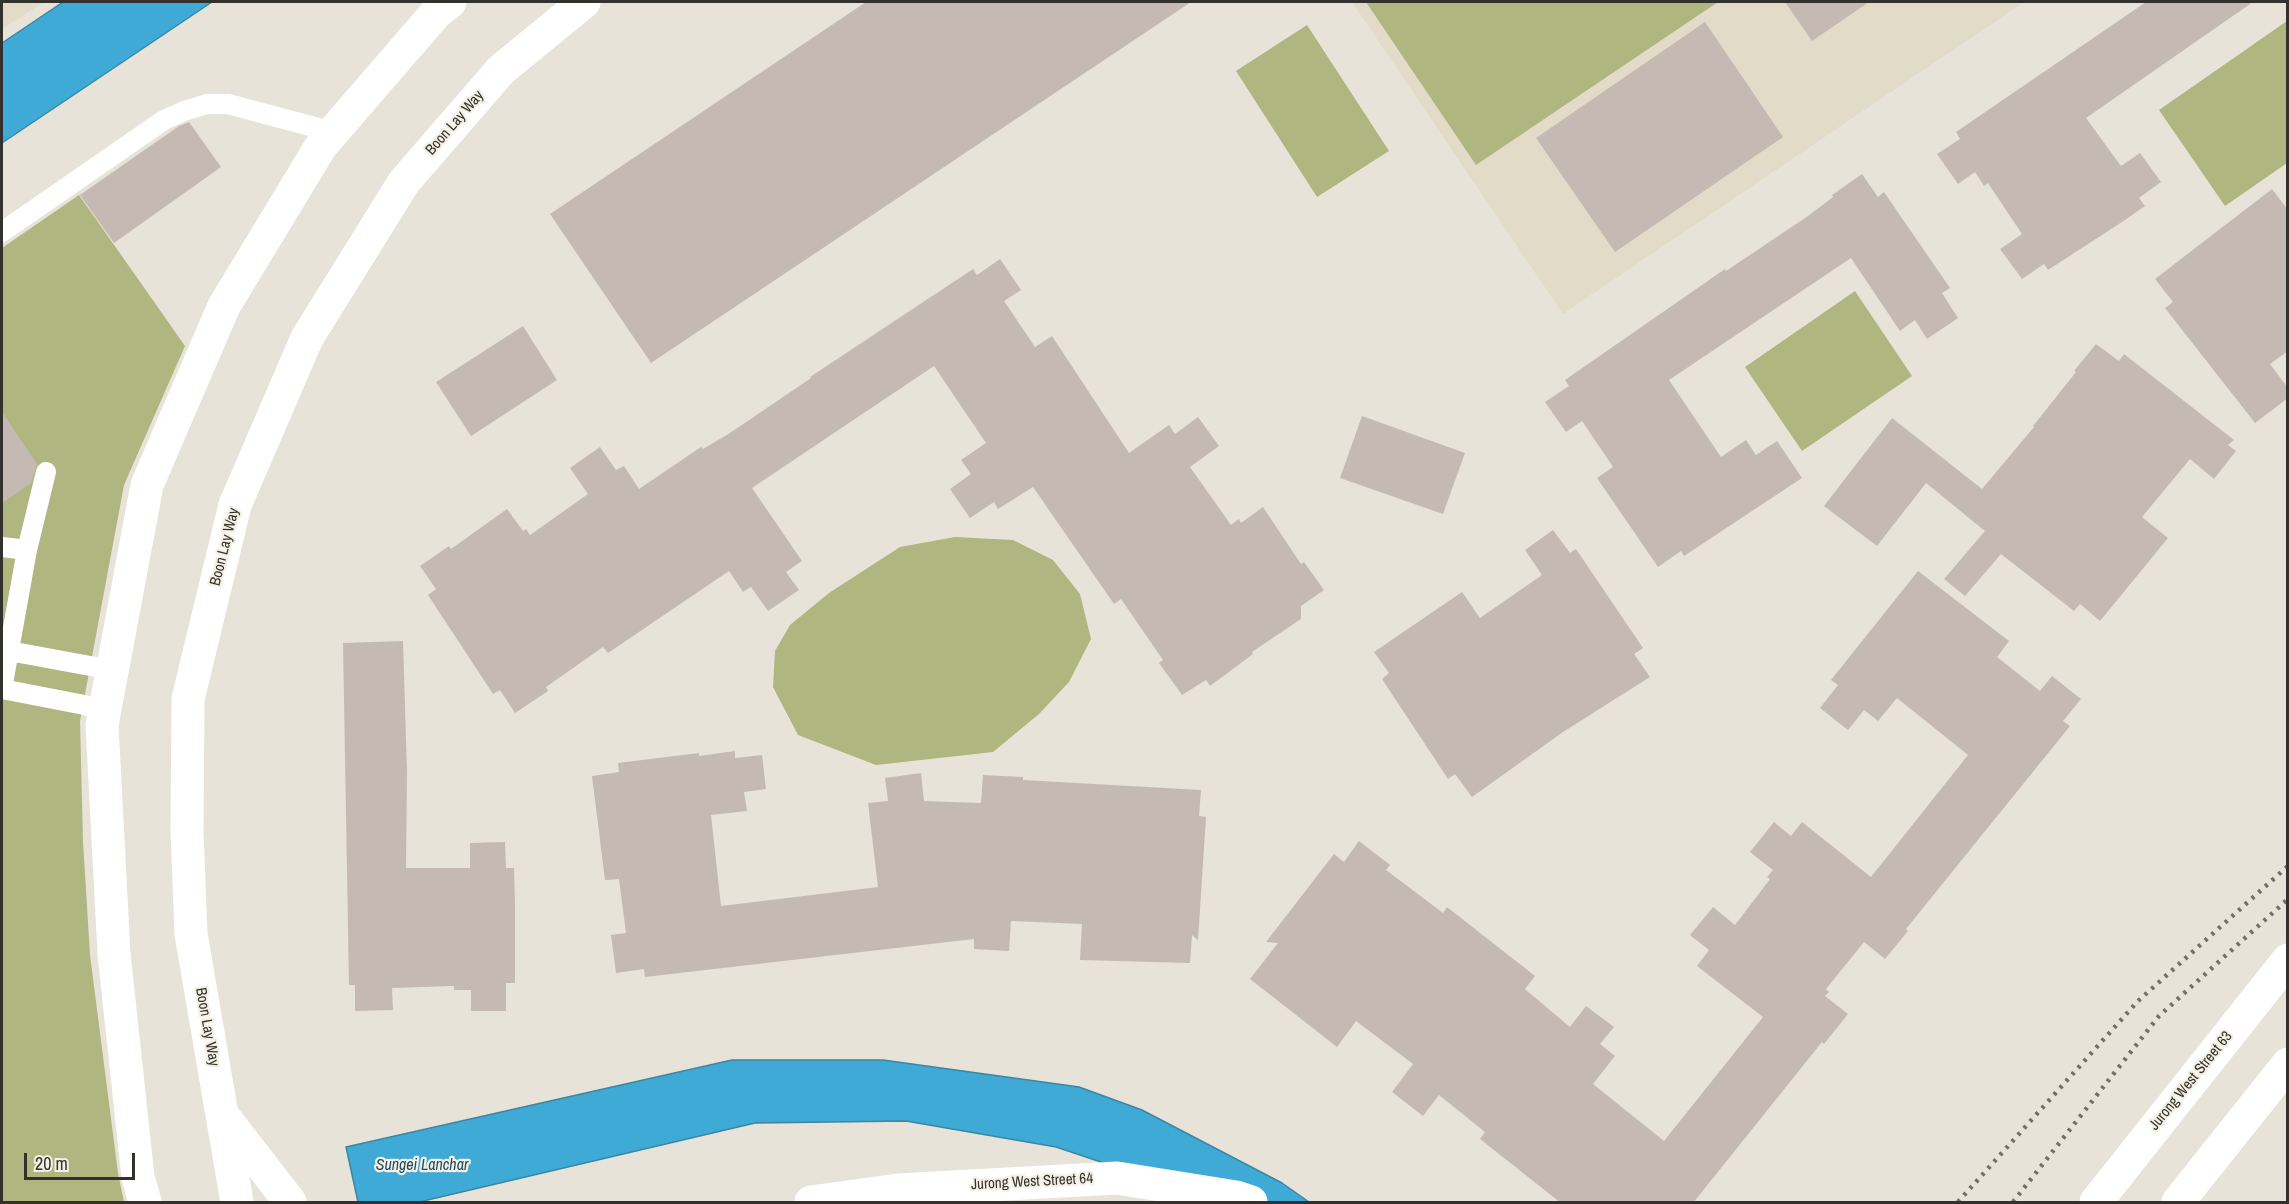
<!DOCTYPE html>
<html>
<head>
<meta charset="utf-8">
<style>
	body { margin:0 }
	#map { position:relative; width:2289px; height:1204px; overflow:hidden; background:#e7e3d8; font-family:"Archivo Narrow",sans-serif }
	canvas { display:block }
	.frame { position:absolute; inset:0; border:3px solid #33312d; pointer-events:none }
	.scale { position:absolute; left:24px; top:1153px; width:111px; height:27px; box-sizing:border-box; border:3px solid #33312d; border-top:0; padding-left:8px; font-size:18px; line-height:21px; white-space:nowrap; color:#33312d; -webkit-text-stroke:4px #f4f0e5; paint-order:stroke }
</style>
</head>
<body>
<div id="map">
<canvas width="2289" height="1204"></canvas>
<div class="frame"></div>
<div class="scale">20 m</div>
</div>
<script>
const g = document.querySelector('canvas').getContext('2d');
g.lineJoin = 'round';
function fill(path, color) { g.fillStyle = color; g.fill(path, 'evenodd'); }
const poly = rows => new Path2D(rows.map(r => 'M' + r).join(''));
function stroke(path, color, width, dash) { g.strokeStyle = color; g.lineWidth = width; g.lineCap = dash ? 'butt' : 'round'; g.setLineDash(dash || []); g.stroke(path); }
function drawText(font, color, halo, rows, align = 'center') {
  g.font = font + ' "Archivo Narrow",sans-serif'; g.lineWidth = 4.5; g.setLineDash([]); g.textBaseline = 'middle'; g.strokeStyle = halo; g.fillStyle = color; for (const [text, x, y, turn = 0] of rows) {
    g.save(); g.translate(x, y); g.rotate((+turn || 0) * Math.PI / 180); g.textAlign = isNaN(turn) ? turn : align; if (halo) g.strokeText(text, 0, 0); g.fillText(text, 0, 0); g.restore();
  }
}
fill(poly([
	[2,2,44,2,2,29],
	[1352,2,2024,2,1563,314]
]), '#e1dbc8');
fill(poly([
	[1366,2,1718,2,1476,165],
	[2287,21,2287,163,2225,206,2159,110],
	[1307,25,1389,151,1317,197,1236,71],
	[79,195,185,346,124,485,80,721,83,842,90,955,118,1173,124,1202,2,1202,2,248],
	[1855,291,1912,376,1802,451,1745,367],
	[955,537,1013,540,1053,560,1080,594,1091,639,1069,682,1039,714,993,752,876,765,798,735,773,687,775,651,790,625,829,593,900,547]
]), '#b0b680');
const water = poly([
	[63,2,212,2,2,143,2,43,63,2],
	[732,1060,883,1060,1079,1087,1142,1110,1282,1183,1309,1202,1201,1202,1152,1179,1056,1147,906,1121,755,1123,419,1202,358,1202,346,1147,732,1060]
]);
fill(water, '#3faad6');
stroke(water, '#3b86a3', 1.5);
fill(poly([
	[866,2,1191,2,651,363,550,214],
	[1785,2,1869,2,1812,41],
	[2146,2,2253,2,2086,118,2121,166,2140,153,2161,182,2139,198,2145,206,2122,222,2048,270,2044,264,2022,279,2000,249,2022,234,1988,183,1984,186,1975,172,1958,184,1937,154,1960,139,1956,132],
	[1705,22,1783,137,1615,252,1536,138],
	[189,122,221,167,114,243,80,195,179,126],
	[1862,174,1878,197,1884,192,1950,288,1942,293,1958,318,1927,339,1915,320,1900,331,1851,258,1669,380,1721,457,1746,440,1756,455,1777,441,1802,478,1684,556,1681,551,1658,567,1597,478,1613,467,1582,421,1566,432,1545,402,1569,386,1565,380,1725,269,1726,271,1808,216,1833,197,1832,195],
	[2272,189,2288,210,2288,351,2270,364,2288,388,2288,398,2255,423,2165,308,2173,302,2155,279],
	[1000,259,1021,290,1004,301,1035,347,1052,336,1129,453,1169,425,1175,434,1198,417,1219,446,1190,467,1231,525,1239,519,1241,523,1263,507,1301,564,1304,562,1324,590,1301,606,1301,619,1252,652,1253,654,1210,686,1206,680,1182,695,1159,663,1163,660,1121,599,1114,604,1033,487,998,509,994,502,970,518,950,489,971,474,961,460,986,443,934,366,752,488,802,561,786,572,799,590,768,611,751,587,743,592,729,571,608,653,603,647,546,687,548,691,515,713,500,690,493,694,428,595,436,589,420,566,449,546,451,549,507,509,523,531,526,529,530,535,588,494,570,468,600,447,616,470,624,466,639,489,701,447,703,449,730,433,811,378,810,377,973,269,977,275],
	[523,326,557,380,471,436,436,382],
	[2096,344,2119,361,2124,354,2234,440,2228,445,2236,451,2214,479,2190,459,2142,517,2168,538,2100,621,2080,604,2074,611,2001,554,1965,596,1944,579,1985,531,1926,483,1877,546,1824,506,1892,418,1982,489,2034,427,2033,426,2076,372,2074,371],
	[2,412,37,464,31,483,2,503],
	[1362,416,1465,453,1443,514,1340,478],
	[1553,530,1570,553,1576,549,1643,648,1634,654,1650,677,1563,732,1472,797,1455,774,1448,779,1382,679,1389,673,1374,652,1462,592,1480,618,1542,575,1525,550],
	[1918,571,2009,641,1997,657,2040,691,2052,676,2081,699,2063,721,2070,726,1906,929,1908,931,1885,959,1864,942,1826,989,1829,992,1825,996,1848,1014,1824,1044,1822,1042,1693,1203,1561,1203,1480,1139,1485,1132,1439,1095,1423,1116,1392,1092,1413,1064,1356,1021,1337,1047,1250,979,1278,943,1266,942,1334,854,1344,862,1359,841,1390,865,1386,870,1443,913,1447,907,1535,976,1525,989,1570,1027,1586,1006,1614,1027,1600,1044,1615,1056,1593,1084,1664,1141,1763,1017,1697,966,1709,950,1690,935,1713,907,1735,925,1770,879,1767,877,1773,870,1750,852,1774,822,1791,836,1802,822,1871,877,1968,755,1897,698,1878,721,1864,710,1848,730,1820,708,1838,685,1831,680],
	[403,641,407,773,406,868,470,868,470,843,505,842,506,868,514,868,515,903,515,983,506,983,506,1011,471,1011,471,990,454,990,454,986,392,988,393,1010,355,1011,355,985,349,985,343,643],
	[735,751,735,758,762,755,766,789,744,792,747,811,711,815,721,906,878,887,868,803,888,801,885,778,921,773,924,801,981,803,983,775,1023,777,1023,780,1201,790,1199,816,1206,817,1198,940,1192,935,1190,963,1080,960,1082,924,1011,921,1009,951,974,949,974,939,645,977,644,969,616,973,611,935,626,933,619,879,605,880,592,776,619,772,618,763,699,753,699,756]
]), '#c5bab3');
stroke(poly([
	[2,232,164,120,184,111,207,104,228,104,333,132],
	[2,547,27,550],
	[9,651,112,670],
	[2,689,27,550,46,472],
	[2,689,105,709]
]), '#fff', 20);
stroke(poly([
	[811,1202,898,1190,1117,1178,1236,1197,1251,1202],
	[2096,1202,2288,960],
	[2178,1202,2288,1064]
]), '#fff', 33);
stroke(poly([
	[225,1118,290,1202],
	[145,1202,138,1177,114,954,102,725,147,485,224,306,321,146,436,13,450,2],
	[237,1202,191,934,187,831,188,699,235,505,307,338,404,182,501,70,584,2]
]), '#fff', 33);
stroke(poly([
	[1958,1202,2138,1001,2288,866],
	[2013,1202,2159,1016,2288,899]
]), '#726f69', 4.5, [3, 6]);
drawText('15px', '#33312d', '#f4f0e5', [
	["Boon Lay Way",455,123,-49],
	["Boon Lay Way",225,547,-76],
	["Boon Lay Way",207,1027,80],
	["Jurong West Street 63",2191,1081,-51],
	["Jurong West Street 64",1032,1182,-3]
]);
drawText('italic 16px', '#204c60', '#f4f0e5', [
	["Sungei Lanchar",422,1166]
]);
</script>
</body>
</html>
